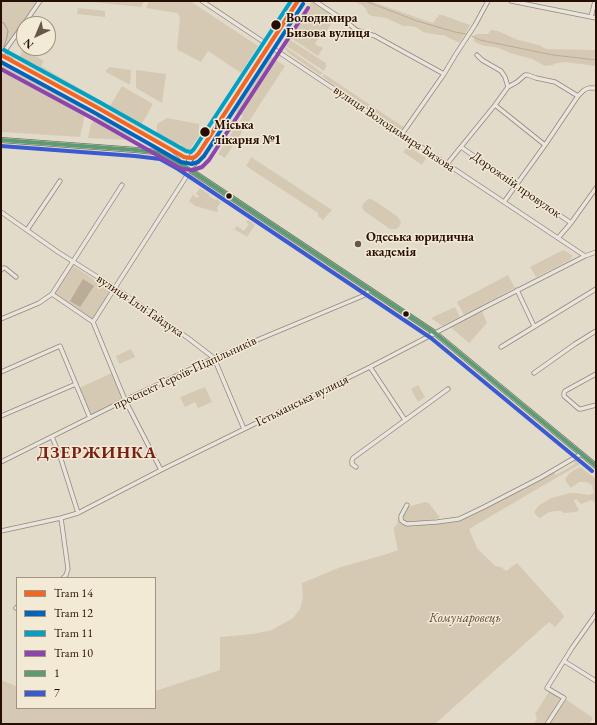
<!DOCTYPE html>
<html>
<head>
<meta charset="utf-8">
<style>
	body { margin:0 }
	#map { position:relative; width:597px; height:725px; overflow:hidden; background:#e2dbca; font-family:"EB Garamond",serif }
	canvas { display:block }
	.frame { position:absolute; inset:0; border:2px solid #270e02; pointer-events:none }
	.legend { position:absolute; left:16px; top:577px; width:140px; height:132px; box-sizing:border-box; background:#f3ead6; border:1px solid #a19281; margin:0; padding:5px 7px; list-style:none; font-size:12px; color:#270e02 }
	.legend li { display:flex; align-items:center; gap:8px; height:20px }
	.legend b { width:20px; border:1px solid #a19281 }
	.north { position:absolute; left:16px; top:16px; width:40px; height:40px; box-sizing:border-box; background:#f3ead6; border:1px solid #a19281; border-radius:50%; rotate:224deg; font-size:11px; font-weight:700; line-height:16px; text-align:center; color:#270e02 }
	.north::after { content:''; display:block; margin:auto; width:14px; height:18px; background:#685648; clip-path:polygon(50% 0,100% 100%,50% 72%,0 100%) }
</style>
</head>
<body>
<div id="map">
<canvas width="597" height="725"></canvas>
<div class="frame"></div>
<ul class="legend">
<li><b style="height:5px;background:#f26522"></b>Tram 14</li>
<li><b style="height:5px;background:#0065bd"></b>Tram 12</li>
<li><b style="height:5px;background:#02a1c4"></b>Tram 11</li>
<li><b style="height:5px;background:#8e44ad"></b>Tram 10</li>
<li><b style="height:5px;background:#5b9c72"></b>1</li>
<li><b style="height:5px;background:#3a5ad2"></b>7</li>
</ul>
<div class="north">N</div>
</div>
<script>
const g = document.querySelector('canvas').getContext('2d');
g.lineJoin = 'round';
function fill(path, color) { g.fillStyle = color; g.fill(path, 'evenodd'); }
const poly = rows => new Path2D(rows.map(r => 'M' + r).join(''));
function stroke(path, color, width, dash) { g.strokeStyle = color; g.lineWidth = width; g.lineCap = dash ? 'butt' : 'round'; g.setLineDash(dash || []); g.stroke(path); }
function drawText(font, color, halo, rows, align = 'center') {
  g.font = font + ' "EB Garamond",serif'; g.lineWidth = 3; g.setLineDash([]); g.textBaseline = 'middle'; g.strokeStyle = halo; g.fillStyle = color; for (const [text, x, y, turn = 0] of rows) {
    g.save(); g.translate(x, y); g.rotate((+turn || 0) * Math.PI / 180); g.textAlign = isNaN(turn) ? turn : align; if (halo) g.strokeText(text, 0, 0); g.fillText(text, 0, 0); g.restore();
  }
}
fill(poly([
	[1,1,38,1,3,51,1,50],
	[81,1,144,1,141,7],
	[149,1,190,1,258,46,241,73,208,51,201,62,178,50,177,48,180,17,177,13,146,8],
	[312,1,314,1,336,16,326,32,323,31,315,44,319,47,320,46,323,48,318,56,288,36,290,33,292,35,296,30,294,28],
	[353,1,370,1,433,23,439,15,442,15,470,25,461,41,460,43,443,35,438,35,423,32,416,27,411,26,403,26,386,18,372,16,368,14,366,9,362,5],
	[78,8,105,11,105,17,77,14],
	[491,30,498,31,518,40,539,45,546,49,596,50,596,66,566,62,557,63,552,65,545,66,532,59,510,53,501,49,495,47,485,46,477,43,474,41,474,37,475,35,478,34,488,34],
	[287,38,326,63,326,67,324,71,283,44],
	[284,46,323,73,320,75,287,52],
	[24,49,44,61,41,66,110,106,122,86,153,104,140,127,19,57],
	[269,55,285,66,225,158,218,154,243,116,233,109],
	[3,64,86,110,80,137,1,132,1,99],
	[110,67,131,70,130,85,106,72,106,70],
	[136,70,166,74,162,103,136,88],
	[324,74,405,128,400,130,324,78,323,76],
	[98,114,126,129,125,131,132,135,131,140,88,138,91,124],
	[167,118,199,124,199,136,189,150,181,148,181,144,175,143,174,146,157,136,157,124],
	[408,146,426,158,422,165,403,152],
	[251,157,332,210,323,220,318,216,318,213,246,166],
	[200,188,210,195,209,196,215,200,216,199,221,202,218,206,217,209,218,210,217,212,195,206,189,201,193,195,197,198,199,196,196,194],
	[368,199,370,199,375,201,398,217,401,222,399,227,396,229,390,229,364,211,362,207,363,204],
	[248,220,255,225,247,237,234,229,237,226,244,231,249,224,246,222],
	[563,250,572,255,572,257,570,260,536,277,530,267],
	[72,265,111,291,92,320,53,294],
	[508,275,515,288,464,315,457,302],
	[455,307,460,317,442,326,431,318],
	[481,309,487,323,469,343,449,326],
	[131,349,135,357,119,364,116,356],
	[112,373,123,399,93,415,90,414,89,413,79,388],
	[418,385,425,397,418,402,411,389],
	[205,387,212,402,198,408,195,402,185,407,180,397],
	[575,460,580,464,469,529,477,548,495,566,501,567,506,571,517,563,562,613,564,617,555,627,549,622,435,724,1,724,1,680,16,686,17,688,17,708,155,708,155,691,220,670,220,637,253,634,272,630,293,618,300,609,303,598,302,583,341,567,387,554,398,550,394,532,394,527,397,524,399,516,403,524,437,524,460,521,479,512,554,472,556,475,575,464,574,461],
	[580,467,596,479,596,503,591,500,581,504,576,499,574,501,579,510,576,512,564,513,561,511,556,511,549,512,540,518,537,516,534,512,538,506,551,498,570,493,576,493,589,495,594,493,592,485,586,482,579,482,571,488,567,483,565,479,569,474,574,470],
	[425,502,429,503,440,518,425,522,409,523,404,521,403,516,408,507],
	[550,690,564,698,593,718,589,724,534,724,537,718,535,714]
]), '#d5c9b3');
fill(poly([
	[83,279,94,286,80,307,70,301]
]), '#baac96');
stroke(poly([
	[365,1,417,21,455,32,466,34],
	[472,36,480,40,553,55,596,60]
]), '#baac96', 1);
const minor = poly([
	[202,1,585,256],
	[315,1,348,23,356,30,375,36,444,74],
	[511,1,596,18],
	[591,17,595,1],
	[24,24,40,1],
	[477,55,482,60,501,71,505,77,508,87,517,82,525,75,528,75,536,78,555,82,578,96,583,91,586,89,589,88,596,88],
	[1,56,24,24],
	[1,58,96,110,165,149,178,160],
	[495,105,545,145],
	[402,134,444,74,456,54,475,25,488,1],
	[461,147,571,223],
	[447,164,495,105,508,87],
	[504,202,545,145,578,96],
	[1,212,58,252,115,288,188,338,214,358,244,429],
	[27,230,60,181],
	[558,238,571,223,596,188],
	[1,270,3,268,5,268,16,277],
	[517,290,534,326],
	[52,294,93,322],
	[1,319,39,303,52,294,122,185],
	[93,322,186,177,188,168],
	[93,322,125,400,161,470],
	[501,347,596,289],
	[370,367,405,420],
	[1,372,60,346,90,418],
	[534,373,575,344,596,331],
	[596,374,565,391,564,393,564,396,579,409,581,409,596,405],
	[1,416,76,384],
	[52,437,60,456,78,513],
	[1,462,125,400,214,358,365,295,370,289],
	[356,467,352,464,352,460,353,458,448,389],
	[407,505,401,516,401,520,403,522,407,524,437,522,459,519,484,507,540,478,581,454],
	[61,518,68,569,66,575,63,578],
	[1,531,61,518,78,513,161,470,370,367,481,309,585,256,596,252],
	[16,608,17,607],
	[564,661,596,681],
	[547,724,564,698,547,688,572,648,596,614]
]);
const major = poly([
	[1,140,136,150,156,152,162,153,181,164,435,333,596,466],
	[188,168,194,164,301,1],
	[188,168,189,161,293,1]
]);
stroke(minor, '#90887d', 5);
stroke(major, '#756c63', 6);
stroke(minor, '#e9e4dc', 3.5);
stroke(major, '#e5e0d6', 4.5);
stroke(poly([
	[1,22,4,23,8,31,7,37,4,47,6,53,9,57,13,59]
]), '#a29c94', 1);
stroke(poly([
	[1,140,136,150,162,153,181,164,435,333,596,466]
]), '#5b9c72', 4);
stroke(poly([
	[1,146,135,156,160,159,178,169,431,338,592,471]
]), '#3a5ad2', 4);
stroke(poly([
	[1,55,98,108,184,157,191,158,195,157,199,153,298,1]
]), '#f26522', 4);
stroke(poly([
	[1,62,95,113,181,162,192,164,198,162,204,156,303,4]
]), '#0065bd', 4);
stroke(poly([
	[4,50,101,103,186,151,191,152,194,149,291,1]
]), '#02a1c4', 4);
stroke(poly([
	[1,69,92,118,178,167,182,169,193,170,202,167,209,160,308,8]
]), '#8e44ad', 4);
for (const [x, y, r, color] of [
	[276,25,5.5,"#270e02"],
	[205,132,5.5,"#270e02"],
	[229,196,3.5,"#270e02"],
	[358,244,4,"#685648"],
	[406,314,3.5,"#270e02"]
]) { const dot = new Path2D(); dot.arc(x, y, r, 0, 2 * Math.PI); g.fillStyle = color; g.fill(dot); stroke(dot, '#f3ead6', 1.5); }
drawText('bold 13px', '#270e02', '#f3ead6', [
	["Володимира",286,18],
	["Бизова вулиця",286,33],
	["Міська",214,125],
	["лікарня №1",214,140]
], 'left');
drawText('13px', '#270e02', '#f3ead6', [
	["вулиця Володимира Бизова",394,129,34],
	["Дорожній провулок",516,185,35],
	["вулиця Іллі Гайдука",140,306,34],
	["проспект Героїв-Підпільників",185,373,-25],
	["Гетьманська вулиця",302,401,-26]
]);
drawText('bold 13px', '#270e02', '#f3ead6', [
	["Одеська юридична",366,237],
	["академія",366,252]
], 'left');
drawText('italic 13px', '#604b39', '#f3ead6', [
	["Комунаровець",465,618]
]);
g.letterSpacing = '1px';
drawText('bold 17px', '#7a1f14', '#f3ead6', [
	["ДЗЕРЖИНКА",97,453]
]);
g.letterSpacing = '0px';
</script>
</body>
</html>
